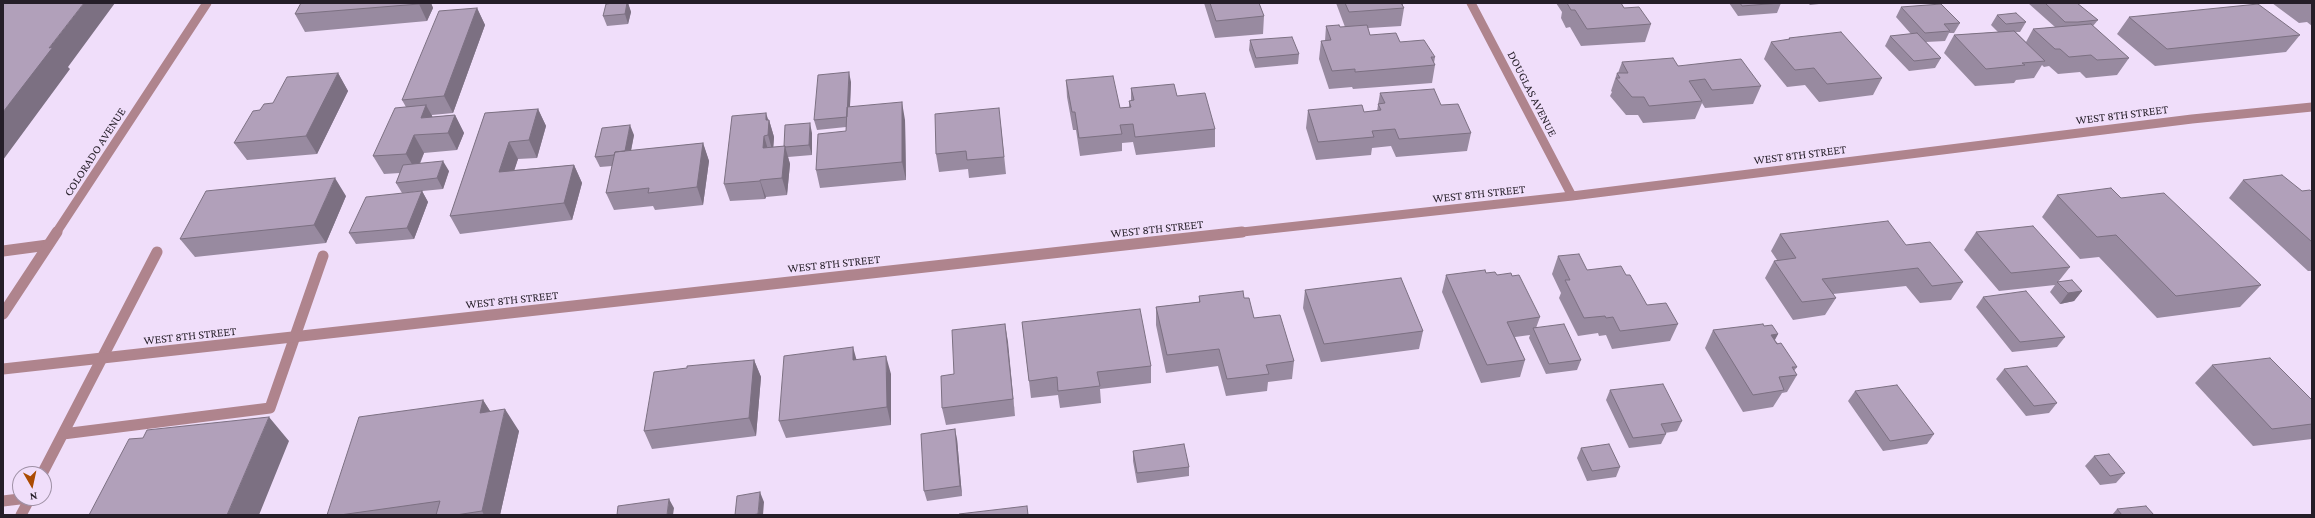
<!DOCTYPE html>
<html>
<head>
<meta charset="utf-8">
<style>
	body { margin:0 }
	#map { position:relative; width:2315px; height:518px; overflow:hidden; background:#f0defa; font-family:"Crimson Pro",serif }
	canvas { display:block }
	.frame { position:absolute; inset:0; border:4px solid #251e28; pointer-events:none }
	.north { position:absolute; left:12px; top:466px; width:40px; height:40px; box-sizing:border-box; background:#f0defa; border:1px solid #9f91a6; border-radius:50%; rotate:171deg; font-size:11px; font-weight:700; line-height:16px; text-align:center; color:#251e28 }
	.north::after { content:''; display:block; margin:auto; width:14px; height:18px; background:#ab4b02; clip-path:polygon(50% 0,100% 100%,50% 72%,0 100%) }
</style>
</head>
<body>
<div id="map">
<canvas width="2315" height="518"></canvas>
<div class="frame"></div>
<div class="north">N</div>
</div>
<script>
const g = document.querySelector('canvas').getContext('2d');
g.lineJoin = 'round';
const poly = rows => new Path2D(rows.map(r => 'M' + r).join(''));
function stroke(path, color, width, dash) { g.strokeStyle = color; g.lineWidth = width; g.lineCap = dash ? 'butt' : 'round'; g.setLineDash(dash || []); g.stroke(path); }
function fill(path, color) { g.fillStyle = color; g.fill(path, 'evenodd'); }
function drawText(font, color, halo, rows, align = 'center') {
  g.font = font + ' "Crimson Pro",serif'; g.lineWidth = 3; g.setLineDash([]); g.textBaseline = 'middle'; g.strokeStyle = halo; g.fillStyle = color; for (const [text, x, y, turn = 0] of rows) {
    g.save(); g.translate(x, y); g.rotate((+turn || 0) * Math.PI / 180); g.textAlign = isNaN(turn) ? turn : align; if (halo) g.strokeText(text, 0, 0); g.fillText(text, 0, 0); g.restore();
  }
}
stroke(poly([
	[3,251,48,245],
	[63,434,270,408,323,256],
	[42,474,157,252],
	[3,501,28,498],
	[21,515,30,498]
]), '#af848d', 11);
stroke(poly([
	[1471,3,1572,196],
	[56,233,207,3],
	[1233,233,1572,196,2192,119,2312,107]
]), '#af848d', 9);
stroke(poly([
	[3,314,57,232],
	[3,369,1242,232]
]), '#af848d', 11);
fill(poly([
	[301,3,431,3,433,8,427,21,305,32,295,14],
	[613,3,628,3,631,12,628,24,607,26,603,16],
	[1204,3,1259,3,1264,16,1263,34,1215,38],
	[1336,3,1403,3,1403,6,1404,8,1401,26,1368,28,1370,35,1400,42,1435,57,1434,63,1435,65,1432,83,1353,89,1352,87,1329,89,1319,59,1321,41,1325,41,1326,26,1340,27,1345,27],
	[1556,3,1621,3,1624,8,1651,24,1645,42,1581,46,1570,27,1566,28,1561,18,1562,12],
	[1729,3,1781,3,1777,13,1738,16],
	[1808,3,1828,3,1810,5],
	[2028,3,2077,3,2098,20,2093,26,2129,58,2117,75,2086,78,2080,72,2058,74,2049,66,2044,67,2042,65,2034,78,2016,80,2014,83,1975,86,1944,53,1954,35,1998,32,1991,25,1997,15,2026,22,2020,32,2016,32,2026,42,2033,29,2055,27],
	[2272,3,2312,3,2312,26,2307,22,2299,23],
	[1901,7,1960,23,1954,33,1949,33,1945,41,1926,42,1941,58,1935,68,1909,71,1885,46,1890,36,1911,34,1896,17],
	[477,8,485,25,453,113,432,115,432,117,455,115,464,133,457,150,424,153,420,164,449,171,443,189,402,193,396,183,400,173,384,174,373,156,406,107,402,100],
	[2129,17,2300,35,2286,52,2155,66,2117,34],
	[1789,38,1882,78,1873,95,1819,102,1805,85,1787,87,1764,59,1771,42,1788,40],
	[1250,40,1299,54,1298,64,1255,68,1249,50],
	[1622,62,1678,66,1761,86,1753,104,1705,108,1702,103,1695,119,1643,123,1638,115,1626,115,1610,96,1612,92,1611,91,1617,73,1618,73],
	[338,73,348,91,317,154,247,160,234,143,260,110,273,103],
	[1066,80,1120,108,1129,107,1129,101,1131,101,1131,88,1177,96,1215,129,1215,147,1136,155,1133,142,1122,143,1122,151,1080,156,1076,130,1073,130,1067,97],
	[851,82,850,107,905,120,906,180,820,188,816,170,846,131,846,127,817,130,814,120],
	[1380,93,1441,105,1471,133,1467,151,1396,157,1391,146,1372,148,1371,155,1316,160,1306,128,1308,110,1364,112,1377,111],
	[538,109,546,126,537,158,518,159,514,170,574,165,582,183,572,220,460,234,450,216,485,113],
	[768,120,769,120,774,137,773,147,784,146,812,133,812,155,788,157,790,164,787,195,766,197,765,199,730,201,724,184],
	[1001,126,1006,174,969,178,968,169,939,172,936,154],
	[634,135,631,151,703,143,709,161,703,205,655,210,653,206,614,210,606,193,612,166,600,167,595,157],
	[2243,180,2302,191,2312,192,2312,271,2308,271,2229,198],
	[422,191,428,202,414,239,356,244,349,233],
	[2057,195,2121,198,2261,285,2240,307,2157,318,2099,257,2080,259,2042,217],
	[346,196,326,243,195,257,180,239],
	[1976,232,2070,267,2058,282,2082,291,2074,301,2060,304,2050,292,2055,285,1999,291,1964,250],
	[1780,234,1906,245,1963,282,1951,300,1920,303,1906,286,1833,294,1836,298,1825,315,1793,320,1765,278,1774,261,1777,260,1771,251],
	[1558,256,1587,270,1626,275,1647,305,1678,324,1670,341,1612,349,1606,335,1599,336,1598,333,1578,336,1559,298,1561,293,1552,274],
	[1486,273,1497,275,1512,276,1540,317,1536,328,1581,360,1577,370,1546,374,1529,338,1530,335,1515,337,1525,360,1520,377,1481,383,1442,292,1446,275],
	[1305,290,1423,331,1419,349,1321,362,1303,308],
	[1199,296,1244,298,1254,318,1294,361,1292,379,1268,382,1267,391,1226,396,1218,366,1166,373,1156,325,1156,307,1199,302],
	[1983,297,2065,337,2057,347,2012,352,1976,307],
	[1022,322,1151,366,1151,383,1100,389,1101,403,1060,408,1058,395,1031,398],
	[1005,324,1015,416,946,425,942,408,954,374],
	[1764,326,1778,334,1775,340,1797,367,1794,371,1797,375,1787,392,1782,393,1773,407,1743,412,1705,348,1713,330],
	[754,360,761,377,756,436,652,449,644,431],
	[856,360,891,374,891,425,786,438,779,421],
	[2212,365,2312,400,2312,439,2253,446,2195,383],
	[2004,369,2057,403,2049,413,2026,416,1996,379],
	[1610,390,1682,421,1677,431,1665,433,1666,434,1661,444,1629,448,1606,400],
	[1855,391,1934,434,1927,444,1883,451,1848,401],
	[483,400,490,411,519,431,500,515,327,515],
	[957,439,962,496,927,501,924,491],
	[1581,448,1620,467,1616,477,1587,481,1577,458],
	[1133,451,1189,467,1189,476,1137,483,1133,461],
	[2094,456,2125,473,2116,483,2100,485,2085,466],
	[2117,509,2154,515,2112,515]
]), '#988aa0');
fill(poly([
	[84,3,115,3,68,67,70,69,3,160,3,112,49,48],
	[419,3,431,3,433,8,427,21,419,4],
	[627,3,628,3,631,12,628,24,625,14],
	[477,8,485,25,453,113,444,96],
	[849,72,851,82,849,127,847,117],
	[338,73,348,91,317,154,306,136],
	[902,102,905,120,906,180,902,162],
	[426,105,436,123,421,118],
	[538,109,546,126,537,158,529,140],
	[766,113,769,122,769,120,774,137,773,153,768,135,766,120],
	[455,115,464,133,457,150,448,133],
	[810,123,812,133,812,155,809,145],
	[630,125,634,135,628,165,624,154],
	[414,135,424,153,416,171,406,154],
	[764,136,769,153,763,148],
	[509,142,518,159,508,190,499,172],
	[703,143,709,161,703,205,697,187],
	[785,146,790,164,787,195,782,178],
	[443,161,449,171,443,189,437,178],
	[574,165,582,183,572,220,564,203],
	[335,178,346,196,326,243,314,225],
	[760,180,766,197,765,199,760,181],
	[422,191,428,202,414,239,407,228],
	[2082,291,2074,301,2060,304,2068,293],
	[1005,324,1008,342,1015,416,1013,399],
	[1778,334,1768,351,1771,335],
	[853,347,858,365,853,360],
	[886,356,891,374,891,425,887,407],
	[754,360,761,377,756,436,749,418],
	[483,400,497,422,480,413],
	[505,409,519,431,500,515,484,515,482,511],
	[269,417,289,441,259,515,227,515],
	[955,429,957,439,962,496,960,486],
	[760,492,764,502,763,515,759,515,758,514],
	[669,499,674,508,673,515,667,515]
]), '#7c7082');
const building = poly([
	[3,3,84,3,49,48,53,47,3,112,3,3],
	[301,3,419,3,419,4,295,14,301,3],
	[613,3,627,3,625,14,603,16,606,4,613,3],
	[1210,3,1259,3,1264,16,1216,21,1210,3],
	[1345,3,1401,3,1404,8,1349,12,1345,3],
	[1567,3,1621,3,1624,8,1639,7,1651,24,1587,29,1575,10,1571,10,1567,3],
	[1740,3,1780,3,1742,6,1740,3],
	[2045,3,2077,3,2098,20,2078,22,2065,22,2045,3],
	[1941,4,1960,23,1944,24,1950,31,1925,33,1901,7,1941,4],
	[2258,4,2300,35,2167,49,2129,17,2258,4],
	[477,8,444,96,402,100,439,11,477,8],
	[2016,13,2026,22,2006,24,1997,15,2016,13],
	[2091,24,2129,58,2097,60,2091,55,2069,57,2060,49,2055,49,2033,29,2091,24],
	[1339,25,1340,27,1367,25,1370,35,1396,33,1400,42,1424,40,1435,57,1431,57,1435,65,1355,72,1355,69,1332,71,1321,41,1331,40,1326,26,1339,25],
	[2014,31,2045,61,2022,63,2025,65,1986,69,1954,35,2014,31],
	[1841,32,1882,78,1827,84,1814,68,1795,70,1771,42,1790,39,1789,38,1841,32],
	[1917,33,1941,58,1914,61,1890,36,1917,33],
	[1292,37,1299,54,1256,58,1250,40,1292,37],
	[1673,58,1678,66,1741,59,1761,86,1712,90,1705,79,1689,81,1702,101,1649,106,1644,97,1632,97,1616,78,1620,78,1617,73,1628,73,1622,62,1673,58],
	[849,72,847,117,814,120,818,75,849,72],
	[338,73,306,136,234,143,253,111,260,110,264,104,273,103,287,77,338,73],
	[1113,76,1120,108,1131,107,1129,101,1134,100,1131,88,1174,84,1177,96,1205,93,1215,129,1135,137,1133,124,1120,125,1122,134,1079,138,1075,112,1072,112,1066,80,1113,76],
	[1434,89,1441,105,1458,104,1471,133,1399,139,1395,129,1372,131,1374,137,1318,142,1308,110,1362,105,1364,112,1381,110,1378,104,1385,103,1380,93,1434,89],
	[902,102,902,162,816,170,818,134,846,131,847,107,902,102],
	[426,105,421,118,455,115,448,133,414,135,406,154,373,156,395,108,426,105],
	[999,108,1004,157,967,160,966,151,936,154,935,114,999,108],
	[538,109,529,140,509,142,499,172,574,165,564,203,450,216,485,113,538,109],
	[766,113,766,120,769,120,768,135,764,136,763,148,785,146,782,178,760,180,760,181,724,184,732,116,766,113],
	[810,123,809,145,785,147,785,146,784,146,785,125,810,123],
	[630,125,625,151,615,152,614,155,595,157,602,128,630,125],
	[703,143,697,187,648,193,649,188,606,193,615,152,703,143],
	[443,161,437,178,396,183,403,165,443,161],
	[2282,175,2302,191,2310,190,2312,192,2312,242,2243,180,2282,175],
	[335,178,314,225,180,239,206,191,335,178],
	[2111,188,2121,198,2164,193,2261,285,2176,296,2116,235,2097,237,2057,195,2111,188],
	[422,191,407,228,349,233,366,197,422,191],
	[1888,221,1906,245,1930,242,1963,282,1932,286,1918,268,1822,279,1836,298,1802,302,1774,261,1796,258,1780,234,1888,221],
	[2033,226,2070,267,2011,273,1976,232,2033,226],
	[1579,254,1587,270,1621,266,1626,275,1630,275,1647,305,1666,303,1678,324,1620,331,1613,317,1606,318,1605,316,1584,318,1565,280,1570,280,1558,256,1579,254],
	[1485,270,1486,273,1495,272,1497,275,1511,273,1512,276,1519,275,1540,317,1507,322,1525,360,1487,365,1446,275,1485,270],
	[1401,278,1423,331,1324,344,1305,290,1401,278],
	[2072,280,2082,291,2068,293,2057,282,2072,280],
	[1243,291,1244,298,1249,298,1254,318,1280,315,1294,361,1266,365,1269,374,1227,379,1219,349,1167,355,1156,307,1200,302,1199,296,1243,291],
	[2026,291,2065,337,2020,342,1983,297,2026,291],
	[1140,309,1151,366,1097,372,1100,386,1058,391,1057,377,1029,381,1022,322,1140,309],
	[1005,324,1013,399,942,408,941,376,954,374,952,330,1005,324],
	[1564,324,1581,360,1549,364,1533,328,1564,324],
	[1763,324,1764,326,1772,325,1778,334,1771,335,1777,344,1781,343,1797,367,1792,367,1797,375,1779,377,1784,390,1753,395,1713,330,1763,324],
	[853,347,853,360,886,356,887,407,779,421,784,356,853,347],
	[2270,358,2312,400,2312,424,2272,429,2212,365,2270,358],
	[754,360,749,418,644,431,654,372,687,368,687,366,754,360],
	[2027,366,2057,403,2034,406,2004,369,2027,366],
	[1663,384,1682,421,1661,424,1666,434,1633,438,1610,390,1663,384],
	[1897,385,1934,434,1890,441,1855,391,1897,385],
	[483,400,480,413,505,409,482,511,456,515,436,515,440,501,340,515,327,515,359,417,483,400],
	[269,417,227,515,89,515,129,439,143,438,147,430,269,417],
	[955,429,960,486,924,491,921,434,955,429],
	[1184,444,1189,467,1137,473,1133,451,1184,444],
	[1609,444,1620,467,1592,471,1581,448,1609,444],
	[2109,454,2125,473,2110,476,2094,456,2109,454],
	[760,492,758,514,751,515,735,515,737,496,760,492],
	[669,499,667,515,617,515,618,506,669,499],
	[1027,506,1028,515,959,515,959,514,1027,506],
	[2146,506,2154,515,2122,515,2117,509,2146,506]
]);
fill(building, '#b1a0ba');
stroke(building, '#7c7082', 1);
drawText('12px', '#251e28', '#f0defa', [
	["DOUGLAS AVENUE",1532,94,63],
	["WEST 8TH STREET",2122,115,-7],
	["COLORADO AVENUE",95,152,-57],
	["WEST 8TH STREET",1800,155,-7],
	["WEST 8TH STREET",1479,194,-6],
	["WEST 8TH STREET",1157,229,-6],
	["WEST 8TH STREET",834,264,-6],
	["WEST 8TH STREET",512,300,-6],
	["WEST 8TH STREET",190,336,-6]
]);
</script>
</body>
</html>
